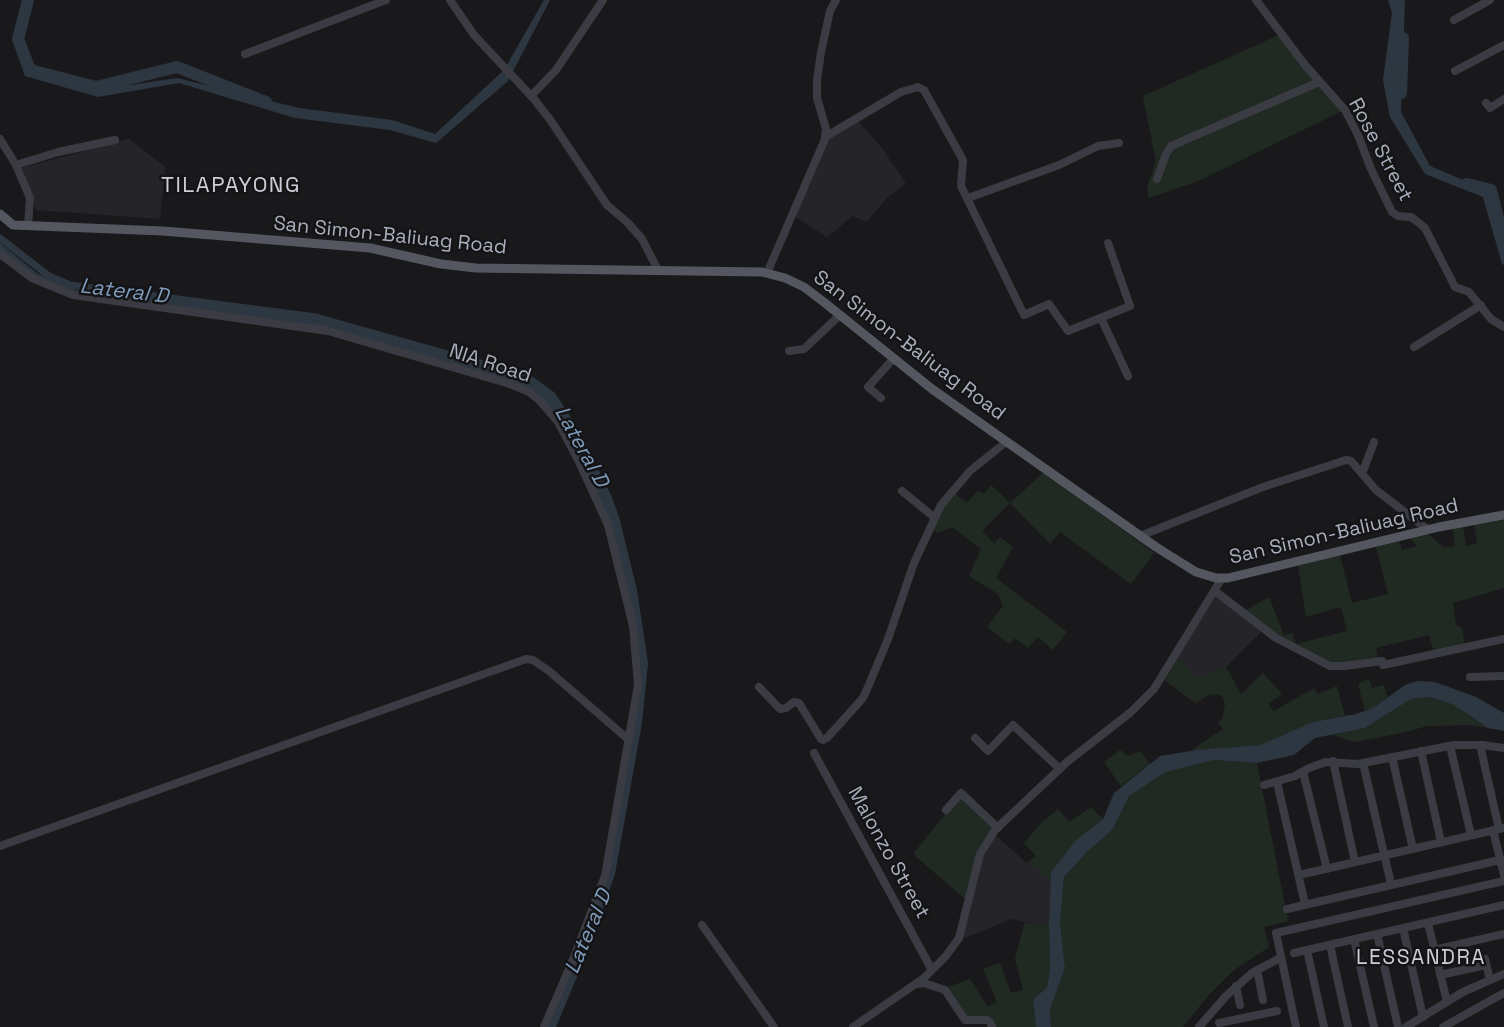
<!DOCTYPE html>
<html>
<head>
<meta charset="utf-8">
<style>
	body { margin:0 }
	canvas { display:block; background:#19191b }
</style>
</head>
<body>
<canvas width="1504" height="1027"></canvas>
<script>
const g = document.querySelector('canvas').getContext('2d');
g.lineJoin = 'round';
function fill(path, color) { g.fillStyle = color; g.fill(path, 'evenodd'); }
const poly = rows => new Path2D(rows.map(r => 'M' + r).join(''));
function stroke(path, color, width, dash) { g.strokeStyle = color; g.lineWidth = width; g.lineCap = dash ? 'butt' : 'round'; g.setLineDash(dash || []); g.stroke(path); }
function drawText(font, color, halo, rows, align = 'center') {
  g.font = font + ' "Space Grotesk",sans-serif'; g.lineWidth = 5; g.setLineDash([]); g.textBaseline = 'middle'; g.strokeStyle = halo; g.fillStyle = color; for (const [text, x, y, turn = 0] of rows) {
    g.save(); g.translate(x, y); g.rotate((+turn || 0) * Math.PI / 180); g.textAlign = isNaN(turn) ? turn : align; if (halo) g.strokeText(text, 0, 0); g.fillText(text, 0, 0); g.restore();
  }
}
fill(poly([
	[856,119,882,148,906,184,889,196,866,222,853,216,827,237,794,216,827,138],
	[129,139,165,167,160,219,36,210,22,168],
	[1217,594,1263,630,1226,667,1199,678,1177,657],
	[995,835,1027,863,1051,881,1049,926,1011,919,962,939,982,856]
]), '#252529');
fill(poly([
	[1279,35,1315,81,1170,144,1168,155,1173,148,1319,85,1342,111,1198,181,1149,198,1147,188,1156,161,1143,96],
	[1044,472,1154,553,1131,584,1060,532,1050,544,1010,503,982,531,994,544,1000,537,1013,547,996,578,1067,632,1053,650,1038,637,1028,648,1015,638,1010,644,987,627,1003,606,998,594,969,576,981,549,952,527,938,533,932,529,942,506,953,492,967,503,978,491,984,494,991,485,1010,503],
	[1504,520,1504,588,1453,603,1456,625,1462,628,1465,646,1434,653,1429,635,1376,648,1378,659,1343,664,1332,663,1288,643,1244,611,1269,597,1284,635,1292,633,1296,644,1347,631,1341,607,1306,617,1298,565,1340,555,1352,603,1388,594,1376,546,1399,540,1402,550,1417,546,1409,537,1427,533,1443,547,1455,546,1453,529,1463,527,1466,546,1477,543,1474,525],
	[1177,657,1199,678,1226,667,1241,694,1263,673,1282,694,1268,704,1274,711,1314,688,1318,694,1337,686,1345,716,1313,722,1260,745,1190,751,1223,729,1218,722,1222,719,1225,705,1223,697,1218,694,1209,695,1195,703,1163,679],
	[1369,679,1372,688,1384,685,1387,697,1373,708,1365,711,1358,684],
	[1431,697,1454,705,1488,728,1468,725,1427,726,1402,733,1354,742,1332,735,1365,728,1411,699],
	[1120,750,1128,756,1140,751,1150,764,1121,786,1104,762],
	[1214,760,1257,763,1288,921,1264,927,1269,947,1234,970,1207,997,1183,1027,1051,1027,1050,1009,1065,968,1060,923,1064,877,1088,851,1112,830,1129,796,1166,772],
	[961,795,993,828,965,899,913,854],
	[1091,807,1103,819,1075,841,1051,872,1051,881,1027,863,1036,856,1024,843,1041,823,1058,809,1069,822],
	[1025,922,1049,926,1050,970,1047,987,1033,1000,1036,1027,995,1027,993,1020,965,1018,946,988,970,979,988,1007,997,1002,983,969,1000,963,1011,993,1023,990,1015,958]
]), '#202a22');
fill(poly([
	[544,0,550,0,508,81,436,143,390,130,295,118,179,83,98,97,25,76,13,42,18,39,30,70,97,90,177,78,299,108,392,120,435,134,504,70],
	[1388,0,1405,0,1401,112,1430,166,1489,191,1504,239,1504,265,1502,264,1483,197,1425,174,1390,117,1383,80,1392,13],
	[0,243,38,274,76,290,284,314,359,330,470,364,509,373,538,388,549,396,559,409,573,429,609,502,619,517,637,590,648,663,642,723,615,874,589,948,556,1027,546,1027,602,891,640,671,610,524,556,415,541,398,347,334,76,293,41,281,0,251],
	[1417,681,1435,682,1476,697,1504,713,1504,731,1488,728,1454,705,1431,697,1411,699,1365,728,1315,738,1294,755,1257,763,1214,760,1166,772,1129,796,1112,830,1088,851,1064,877,1060,923,1065,968,1050,1009,1051,1027,1036,1027,1033,1000,1047,987,1050,970,1049,923,1051,872,1075,841,1103,819,1114,793,1160,756,1197,750,1260,745,1313,722,1356,714,1373,708,1405,685]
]), '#2d3741');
stroke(poly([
	[0,238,49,276,70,285,316,317,526,376,552,395,575,430,608,497,614,513]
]), '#2d3741', 7);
stroke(poly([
	[28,0,18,39,30,70,96,87,177,67,266,102],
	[1401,93,1403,38],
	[1467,184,1491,190,1504,243]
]), '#2d3741', 12);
stroke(poly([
	[450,0,474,35,534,99,551,121,607,205,628,223,642,239,658,270],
	[1256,0,1305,65,1345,110,1358,135,1371,169,1392,212,1398,216,1411,217,1419,223,1425,228,1455,287,1469,292,1491,319,1504,327],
	[1454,20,1490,0],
	[245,54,386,0],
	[1455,71,1504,45],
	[531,96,556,70,603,0],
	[1486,103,1490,108,1504,99],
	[825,137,901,92,918,87,924,90,963,160,961,186,1024,315,1049,304,1068,331,1130,306,1108,243],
	[0,139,16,165,30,198,28,225],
	[16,165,58,152,115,140],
	[1157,179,1166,154,1171,146,1319,82],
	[968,198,1059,165,1098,146,1119,143],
	[0,254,32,278,73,295,328,331,510,384,529,392,539,400,558,422,580,464,608,525,633,626,638,685,605,876,574,957,544,1027],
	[767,273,825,139,826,129,817,98,817,80,821,52,830,11,836,0],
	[1101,318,1128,376],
	[1414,347,1481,305],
	[789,351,804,349,840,315],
	[881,398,868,387,894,358],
	[1362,474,1374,442],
	[902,491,935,518],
	[1140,536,1263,487,1346,460,1351,461,1376,490,1427,529],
	[1215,591,1276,638,1330,666,1344,666,1382,661,1383,665,1504,639],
	[1470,677,1504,676],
	[759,687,780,709,786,708,794,702,799,703,821,739,823,740,827,738,863,698,868,687,888,639,914,563,941,505,970,471,1006,442],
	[975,738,988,751,1013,725,1060,769],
	[1480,745,1499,829],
	[1450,746,1471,835],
	[1421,751,1441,842],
	[814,753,932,970],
	[1392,757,1413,849],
	[1333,761,1355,862],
	[1363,763,1391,884],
	[1303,772,1327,869],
	[1277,782,1305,904],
	[1264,785,1295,776,1309,768,1326,762,1358,764,1454,745,1483,745,1504,748],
	[946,810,961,793,998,828],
	[1493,830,1504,875],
	[0,846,526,659,533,660,549,671,629,740],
	[1299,875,1504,828],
	[1287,909,1500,860],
	[1428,923,1447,1002],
	[702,925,774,1027],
	[1403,928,1423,1017],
	[1377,934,1398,1027],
	[1354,939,1374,1027],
	[1330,945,1348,1027],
	[1307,950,1324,1027],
	[1434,950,1504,934],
	[1294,953,1504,905],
	[1485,959,1490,980],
	[1257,970,1263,1000],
	[1440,975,1486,965],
	[917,984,924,983,945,990,965,1020,987,1020,990,1022,992,1027],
	[1236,986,1240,1005],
	[1219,1023,1277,1011],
	[853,1027,924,978,946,956,959,938,980,854,995,830,1067,762,1131,712,1154,689,1222,578],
	[1199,1027,1226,996,1252,973,1280,958],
	[1296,1027,1276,933,1504,881],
	[1406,1027,1463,992,1504,974],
	[1443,1027,1504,993]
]), '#3b3c43', 8);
stroke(poly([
	[0,214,13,225,163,231,370,248,441,264,476,268,762,272,785,278,804,287,825,303,932,389,1156,547,1196,572,1216,578,1228,578,1439,527,1504,515]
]), '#555760', 9);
drawText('20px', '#aaafbc', '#141417', [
	["Rose Street",1380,150,62],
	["San Simon-Baliuag Road",390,236,6],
	["San Simon-Baliuag Road",909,346,37],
	["NIA Road",490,364,18],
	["San Simon-Baliuag Road",1344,532,-13],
	["Malonzo Street",888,853,61]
]);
drawText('italic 21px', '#7e9bba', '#141417', [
	["Lateral D",124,292,7],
	["Lateral D",581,447,61],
	["Lateral D",589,932,-67]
]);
g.letterSpacing = '1.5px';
drawText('21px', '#ccced8', '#141417', [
	["LESSANDRA",1421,958]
]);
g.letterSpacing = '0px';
g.letterSpacing = '1.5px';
drawText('22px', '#ccced8', '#141417', [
	["TILAPAYONG",231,186]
]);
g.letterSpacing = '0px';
</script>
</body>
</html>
